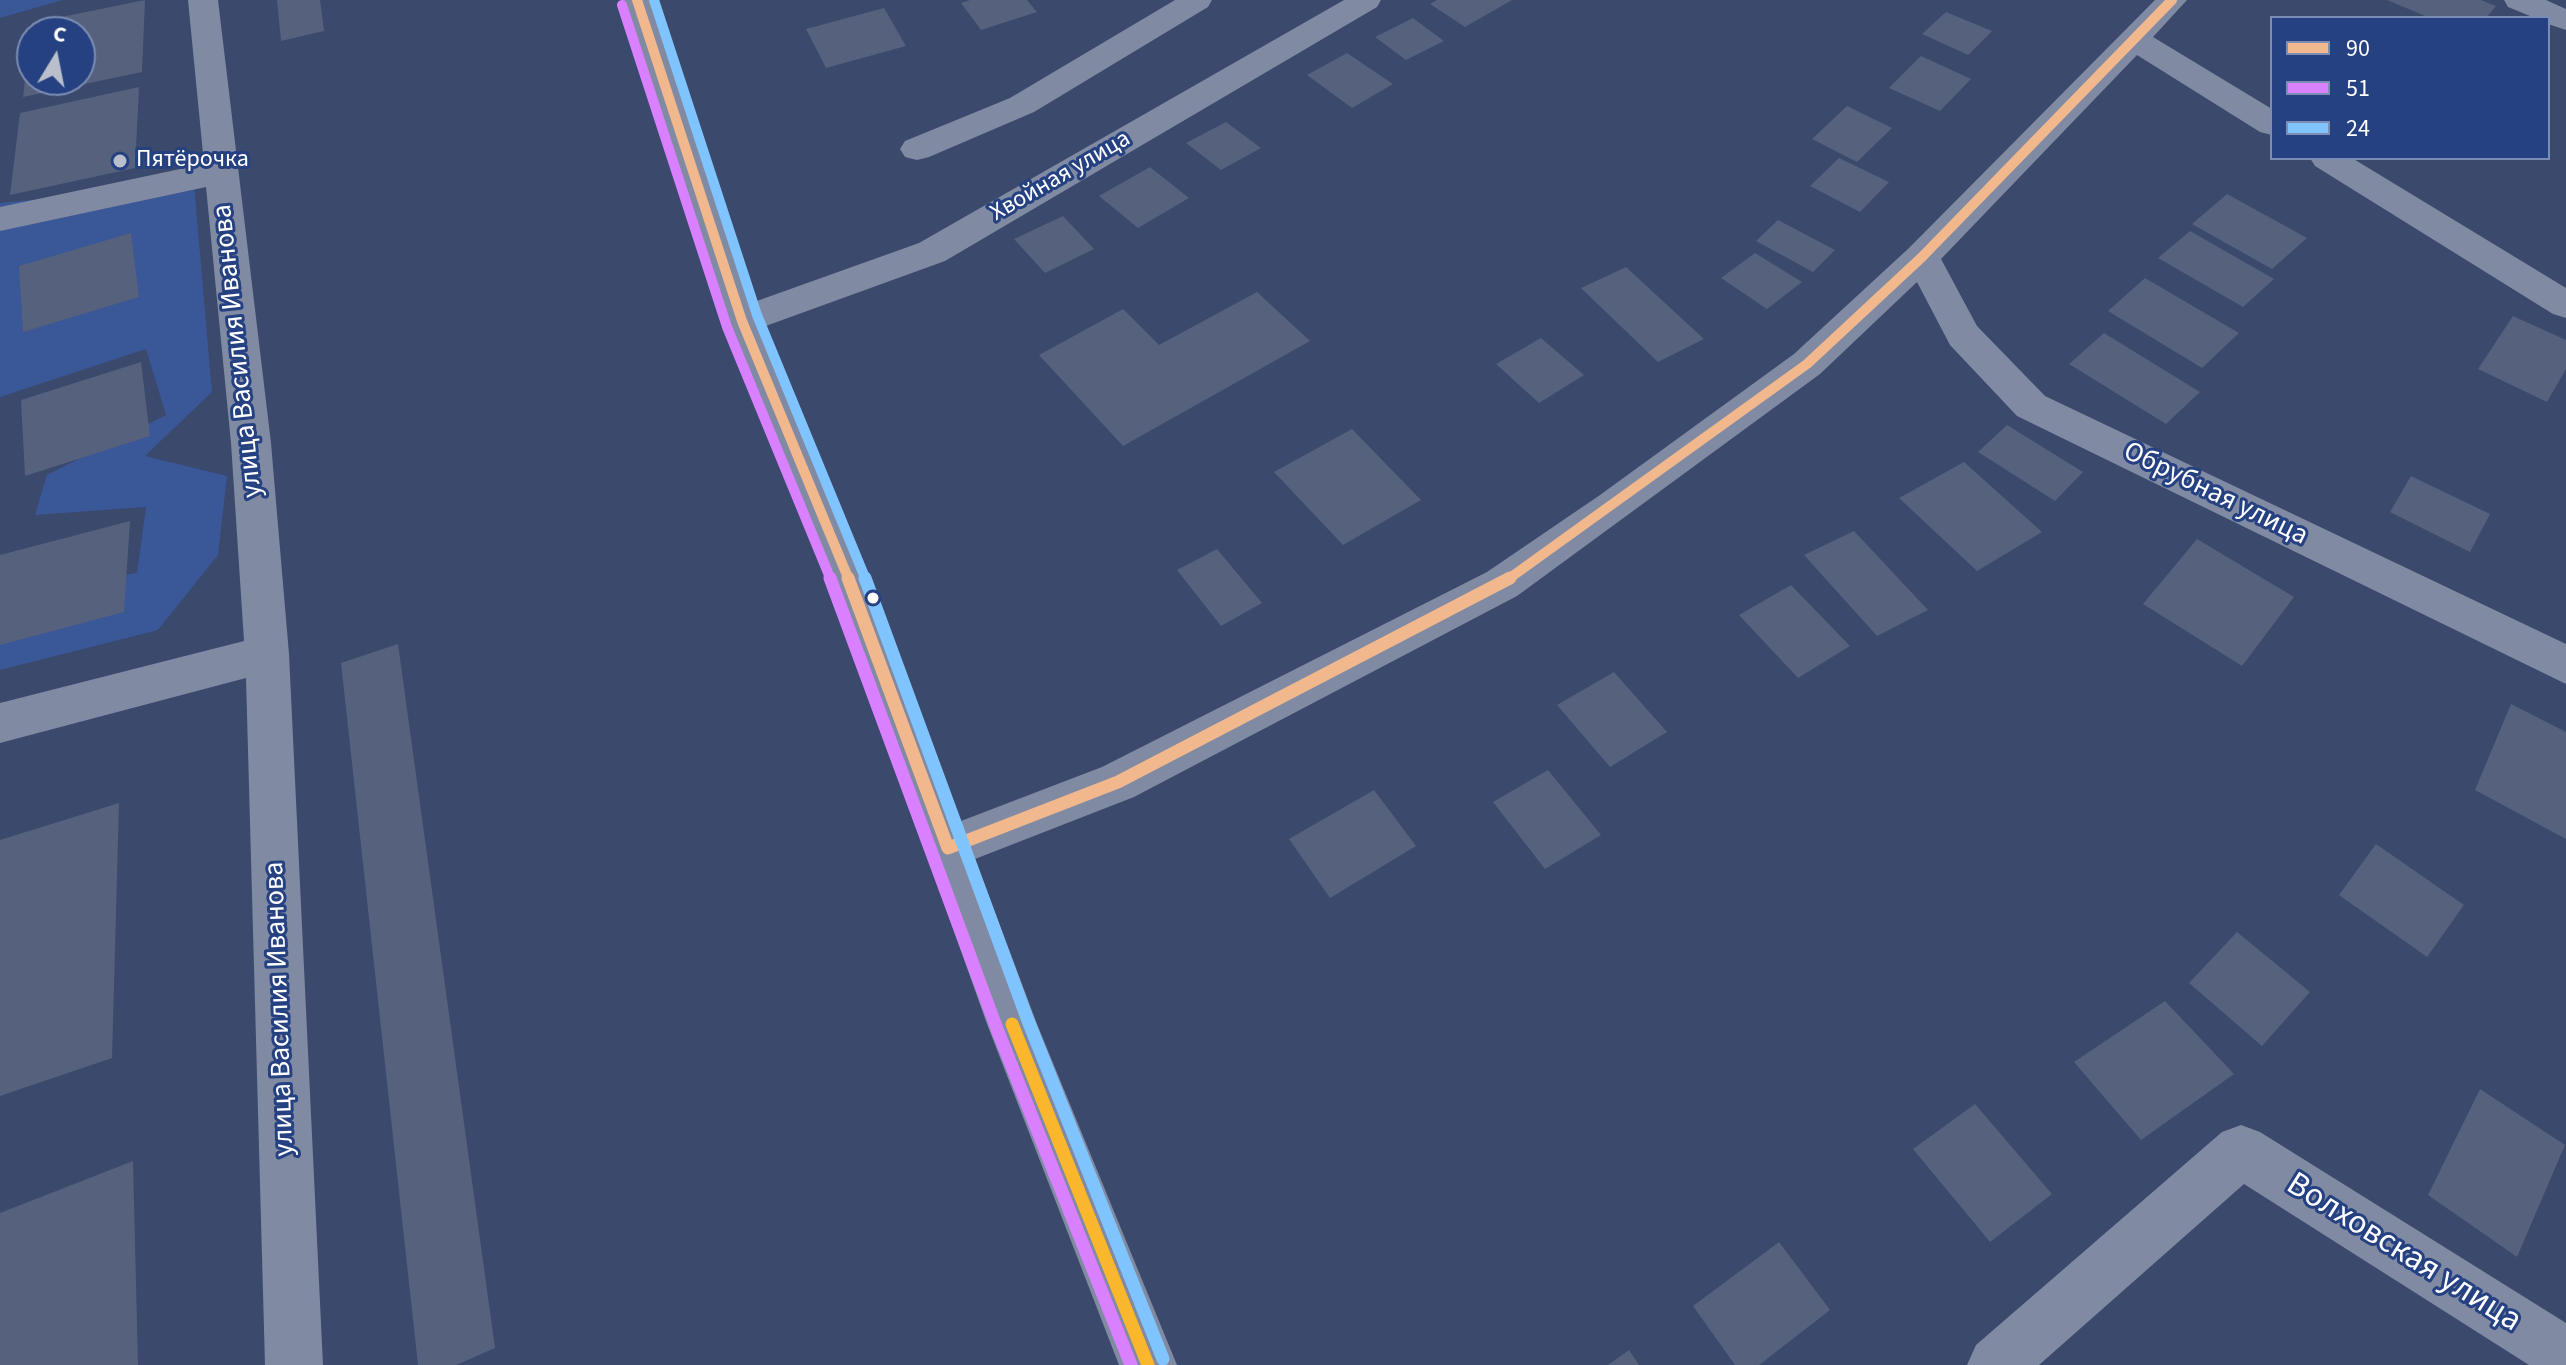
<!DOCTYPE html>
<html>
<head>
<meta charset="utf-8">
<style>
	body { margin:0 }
	#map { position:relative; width:2566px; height:1365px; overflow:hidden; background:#3a496c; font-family:"Source Sans 3",sans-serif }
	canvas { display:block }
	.legend { position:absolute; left:2270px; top:16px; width:280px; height:144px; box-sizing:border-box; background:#254181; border:2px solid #7c8db3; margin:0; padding:10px 14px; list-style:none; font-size:24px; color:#fff }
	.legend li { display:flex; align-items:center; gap:16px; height:40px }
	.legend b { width:40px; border:2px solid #7c8db3 }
	.north { position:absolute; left:16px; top:16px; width:80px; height:80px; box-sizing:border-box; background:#254181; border:2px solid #7c8db3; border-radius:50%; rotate:10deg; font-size:22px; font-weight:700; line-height:32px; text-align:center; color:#fff }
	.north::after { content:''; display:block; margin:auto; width:28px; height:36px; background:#babfcc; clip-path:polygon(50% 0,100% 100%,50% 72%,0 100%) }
</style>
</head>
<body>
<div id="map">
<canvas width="2566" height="1365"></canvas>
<ul class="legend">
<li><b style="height:10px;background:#f1b78d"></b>90</li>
<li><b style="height:10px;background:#d880ff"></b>51</li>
<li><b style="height:10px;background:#80c4ff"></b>24</li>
</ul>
<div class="north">С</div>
</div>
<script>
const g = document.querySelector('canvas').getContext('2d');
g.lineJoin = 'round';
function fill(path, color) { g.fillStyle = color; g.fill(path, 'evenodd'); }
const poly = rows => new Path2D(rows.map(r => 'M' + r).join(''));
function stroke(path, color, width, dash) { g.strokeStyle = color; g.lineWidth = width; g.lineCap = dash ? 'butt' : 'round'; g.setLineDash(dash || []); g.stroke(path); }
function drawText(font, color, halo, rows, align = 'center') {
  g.font = font + ' "Source Sans 3",sans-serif'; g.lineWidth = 6; g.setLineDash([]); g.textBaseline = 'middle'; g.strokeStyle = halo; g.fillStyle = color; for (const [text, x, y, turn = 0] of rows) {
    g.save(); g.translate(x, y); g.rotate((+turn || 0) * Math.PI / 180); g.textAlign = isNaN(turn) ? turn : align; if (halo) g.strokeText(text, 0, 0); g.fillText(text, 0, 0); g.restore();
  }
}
fill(poly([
	[0,0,63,0,0,18],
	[194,184,212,392,145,456,227,476,218,555,158,630,0,670,0,592,137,573,146,507,35,515,47,475,166,415,146,349,0,397,0,203]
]), '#3a5797');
fill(poly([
	[145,0,142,72,23,97,30,37,32,80,80,80,80,32,31,32,32,23],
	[277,0,320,0,324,31,281,41],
	[970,0,1027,0,1037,12,981,30,961,3],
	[1437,0,1512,0,1465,27,1430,4],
	[2387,0,2481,0,2496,6,2486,18,2430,18],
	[884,8,906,46,826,68,806,29],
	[1946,12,1992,31,1968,55,1922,34],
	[1413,18,1444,41,1406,60,1375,37],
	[1347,53,1393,84,1352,108,1307,75],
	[1921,56,1971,79,1940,111,1889,88],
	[139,87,135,168,10,195,20,113],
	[1847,106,1892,128,1857,162,1812,139],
	[1226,122,1261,148,1221,170,1186,143],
	[1839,158,1889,182,1860,212,1810,186],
	[1150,167,1189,198,1138,228,1099,196],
	[2227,194,2307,238,2272,269,2192,224],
	[1063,216,1094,249,1045,273,1014,239],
	[1778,220,1835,250,1813,272,1756,241],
	[2190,231,2274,279,2243,307,2158,258],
	[131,233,139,297,23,332,19,266],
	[1755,253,1802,282,1767,309,1721,278],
	[1626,267,1704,339,1658,362,1581,288],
	[2145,278,2239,333,2202,368,2108,311],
	[1257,292,1310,341,1123,446,1039,355,1123,309,1159,345],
	[2513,316,2566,340,2566,369,2547,402,2478,369],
	[2104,333,2200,392,2166,424,2069,364],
	[1541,338,1584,375,1539,403,1496,364],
	[141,362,150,436,25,476,21,400],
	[2007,425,2083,472,2055,501,1978,452],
	[1352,429,1421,500,1343,545,1274,472],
	[1964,462,2042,532,1977,571,1899,498],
	[2411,476,2490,514,2470,552,2390,512],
	[130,521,124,612,0,645,0,555],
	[1854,531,1928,610,1877,636,1804,555],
	[2197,539,2294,597,2242,666,2143,604],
	[1217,549,1262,603,1221,626,1177,570],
	[1791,585,1850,646,1798,678,1739,615],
	[398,644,495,1348,456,1365,418,1365,341,663],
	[1614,672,1667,732,1610,767,1557,705],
	[2511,704,2566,732,2566,839,2475,790],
	[1548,770,1601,835,1545,869,1493,802],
	[1374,790,1416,846,1330,898,1289,839],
	[119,803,112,1058,0,1096,0,840],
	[2376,844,2464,905,2427,957,2339,895],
	[2237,932,2310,992,2262,1046,2189,983],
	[2165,1001,2234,1074,2141,1140,2074,1062],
	[2480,1089,2565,1145,2517,1257,2428,1195],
	[1975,1104,2052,1194,1990,1242,1913,1149],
	[133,1161,138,1365,0,1365,0,1213],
	[1779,1242,1830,1310,1759,1365,1735,1365,1693,1306],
	[1629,1350,1639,1365,1608,1365]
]), '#56617d');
fill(poly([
	[188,0,218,0,271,443,289,654,323,1365,265,1365,246,678,0,743,0,703,244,641,231,443,206,187,0,231,0,207,204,164,188,0],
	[622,0,652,0,754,302,919,243,1344,0,1381,0,1377,7,945,261,763,327,879,603,961,821,1102,767,1487,572,1600,495,1794,354,1909,248,2155,0,2187,0,2153,37,2272,109,2272,135,2260,132,2137,55,1941,259,1977,326,2045,396,2566,644,2566,684,2017,416,1950,345,1917,282,1820,374,1517,596,1134,797,975,859,1037,1024,1177,1365,1119,1365,987,1024,837,603,723,321,622,0],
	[1175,0,1212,0,1208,7,1034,112,929,157,917,160,905,157,900,149,905,141,1010,98,1175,0],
	[2504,0,2546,0,2566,9,2566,30,2548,24,2548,18,2535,18,2508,7,2504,0],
	[2310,158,2352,158,2566,288,2566,318,2553,314,2315,166,2310,158],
	[2241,1125,2260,1132,2566,1323,2566,1365,2529,1365,2244,1184,2039,1365,1967,1365,1976,1345,2222,1132,2241,1125]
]), '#808aa2');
stroke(poly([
	[637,0,742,321,849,580],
	[1507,580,1807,364,1922,257,2172,0]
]), '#f1b78d', 10);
stroke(poly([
	[848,578,948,848],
	[948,848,1118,782,1510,578]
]), '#f1b78d', 13);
stroke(poly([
	[622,5,727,327,831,580]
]), '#d880ff', 10);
stroke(poly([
	[830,578,997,1029,1131,1365]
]), '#d880ff', 13);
stroke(poly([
	[654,0,757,315,866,580]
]), '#80c4ff', 10);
stroke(poly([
	[865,578,1027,1018,1163,1359]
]), '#80c4ff', 13);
stroke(poly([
	[1012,1024,1148,1365]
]), '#fab62d', 13);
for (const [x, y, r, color] of [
	[120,161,8,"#babfcc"],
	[873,598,7,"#fff"]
]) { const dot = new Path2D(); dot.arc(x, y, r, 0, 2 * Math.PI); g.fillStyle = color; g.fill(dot); stroke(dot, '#254181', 3); }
drawText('24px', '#fff', '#254181', [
	["Пятёрочка",136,161]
], 'left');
drawText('24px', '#fff', '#254181', [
	["Хвойная улица",1061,177,-30]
]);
drawText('28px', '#fff', '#254181', [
	["улица Василия Иванова",239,351,-96],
	["Обрубная улица",2215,495,26],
	["улица Василия Иванова",281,1009,-92]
]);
drawText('34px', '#fff', '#254181', [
	["Волховская улица",2403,1254,32]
]);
</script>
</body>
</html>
